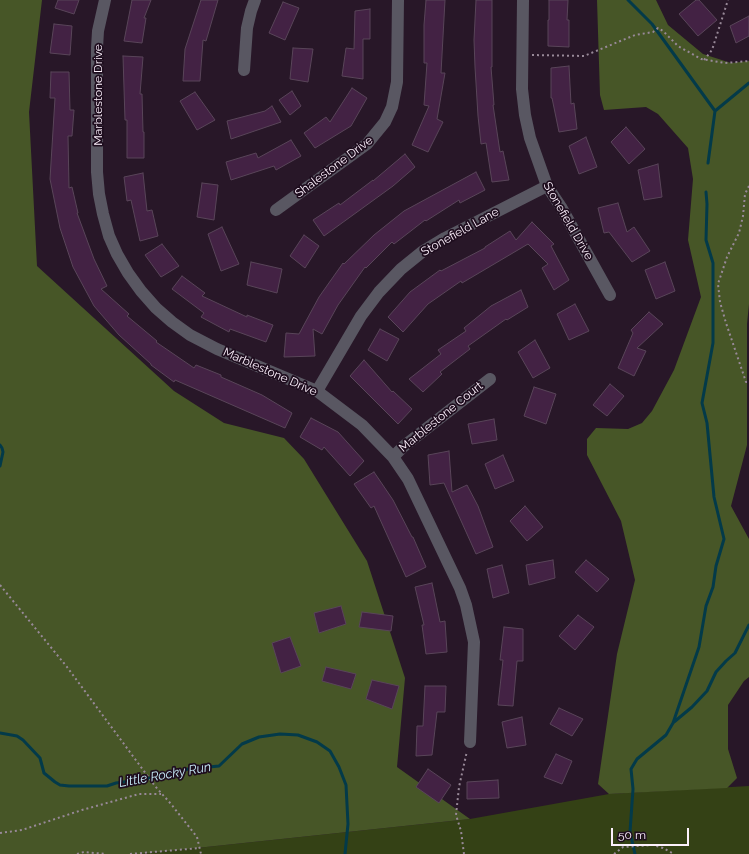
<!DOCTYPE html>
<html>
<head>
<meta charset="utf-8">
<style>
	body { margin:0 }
	#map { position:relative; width:749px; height:854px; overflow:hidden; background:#281728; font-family:Raleway,sans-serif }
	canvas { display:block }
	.scale { position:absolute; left:611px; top:828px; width:78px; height:18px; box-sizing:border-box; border:2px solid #fcf0fc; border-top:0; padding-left:5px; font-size:12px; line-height:14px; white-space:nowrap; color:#fcf0fc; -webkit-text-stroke:3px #1e0d1e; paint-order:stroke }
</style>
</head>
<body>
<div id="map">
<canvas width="749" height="854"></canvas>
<div class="scale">50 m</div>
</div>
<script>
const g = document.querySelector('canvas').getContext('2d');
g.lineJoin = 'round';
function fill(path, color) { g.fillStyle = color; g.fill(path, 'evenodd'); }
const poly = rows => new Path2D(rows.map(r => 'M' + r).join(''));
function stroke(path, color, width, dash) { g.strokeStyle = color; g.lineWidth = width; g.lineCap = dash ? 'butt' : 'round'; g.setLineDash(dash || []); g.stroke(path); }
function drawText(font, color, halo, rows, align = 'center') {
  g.font = font + ' Raleway,sans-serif'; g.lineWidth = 3.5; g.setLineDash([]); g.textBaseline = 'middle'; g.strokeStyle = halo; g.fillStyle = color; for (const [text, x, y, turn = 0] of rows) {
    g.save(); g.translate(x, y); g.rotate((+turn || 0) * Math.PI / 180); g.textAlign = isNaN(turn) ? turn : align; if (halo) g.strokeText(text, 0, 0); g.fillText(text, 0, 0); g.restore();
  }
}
fill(poly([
	[749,786,749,854,140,854,470,819,609,794]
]), '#344115');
fill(poly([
	[0,0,42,0,29,112,37,266,174,391,224,423,284,438,304,459,367,561,405,678,397,767,470,819,140,854,0,854],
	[597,0,656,0,668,25,703,54,731,63,749,61,749,304,747,324,747,445,731,506,749,539,749,677,744,681,728,705,728,749,737,778,727,788,609,794,598,784,617,654,635,580,621,521,587,455,587,439,596,428,628,429,642,423,652,411,674,370,701,297,688,240,693,179,688,148,658,114,646,107,604,110,600,95]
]), '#475627');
stroke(poly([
	[628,0,652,24,715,111,708,163],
	[715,111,749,83],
	[0,445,2,448,3,452,0,466],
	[674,722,692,707,707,691,716,672,726,661,735,653,749,625],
	[0,733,17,736,23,740,40,758,44,773,55,782,60,785,69,786,107,786,116,783,139,780,172,774,188,769,219,766,242,744,259,737,280,734,298,735,317,742,330,751,339,767,346,785,348,824,345,854],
	[635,854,630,832,633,789,631,769,637,759,666,735,673,723,699,647,706,606,713,587,716,566,724,539,714,497,707,423,702,403,713,343,713,263,706,240,707,204,706,192]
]), '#033a49', 3);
const building = poly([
	[58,0,79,0,74,14,55,8,58,0],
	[132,0,151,0,144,18,146,18,142,43,124,41,132,0],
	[201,0,218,0,206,41,203,40,200,81,183,81,185,49,201,0],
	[426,0,445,0,441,73,445,73,437,119,443,122,428,152,412,145,429,106,424,105,427,63,424,63,424,25,426,0],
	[476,0,492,0,492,67,491,67,494,105,493,105,500,152,503,151,509,180,492,182,486,143,481,144,478,116,475,67,474,40,476,0],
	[549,0,568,0,567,20,569,20,569,47,548,46,548,20,549,20,549,0],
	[696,0,699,0,717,20,698,36,679,14,696,0],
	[283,2,299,8,285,40,269,33,283,2],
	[370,9,370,39,363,39,363,79,342,76,346,48,354,49,355,11,370,9],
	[749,16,749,36,736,43,730,26,749,16],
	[54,24,72,26,70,55,50,53,54,24],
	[293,48,313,49,308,82,290,79,293,48],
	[123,56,143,57,140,94,142,94,143,132,144,132,144,158,127,158,127,120,125,120,123,56],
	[569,66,571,104,574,103,577,129,559,132,552,98,551,98,551,68,569,66],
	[51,72,69,72,70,110,74,110,72,136,68,136,69,188,72,187,78,213,77,213,94,259,107,286,101,289,129,314,127,316,157,341,156,342,194,368,196,365,221,375,221,377,262,395,292,413,285,428,175,380,174,382,151,365,151,364,119,335,94,306,73,267,60,228,50,179,55,98,50,98,51,72],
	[352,88,367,98,351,126,315,148,304,133,326,117,330,122,352,88],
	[292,91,301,106,290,115,279,100,292,91],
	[195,92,215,120,197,130,180,101,195,92],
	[272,106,281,122,231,139,227,121,265,111,272,106],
	[626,127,645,149,629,164,611,142,626,127],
	[586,137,597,167,579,174,569,146,586,137],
	[291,140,301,156,276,170,274,166,231,180,226,162,256,153,258,158,291,140],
	[405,154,415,167,393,186,324,236,313,220,339,203,340,205,373,180,373,181,405,154],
	[658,164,662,197,644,200,638,170,658,164],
	[476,172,485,190,460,203,459,200,426,221,425,220,394,244,392,242,366,268,365,267,338,305,322,334,313,329,315,356,284,357,286,333,299,334,319,297,343,263,344,264,374,235,404,211,476,172],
	[143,173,147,211,152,210,158,236,140,241,131,200,127,201,124,177,143,173],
	[202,183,218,185,214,220,197,217,202,183],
	[618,203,627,232,634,227,650,251,632,262,609,232,604,233,598,208,618,203],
	[532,222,554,244,551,246,569,280,554,290,542,268,548,264,528,244,462,283,461,281,428,304,403,332,388,317,410,292,440,270,441,271,485,248,485,247,510,231,516,240,532,222],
	[222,227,239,264,221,271,208,234,222,227],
	[304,235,319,246,305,268,290,256,304,235],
	[162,244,179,266,161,277,145,255,162,244],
	[251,262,282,269,277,293,247,285,251,262],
	[665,262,675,291,656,299,645,270,665,262],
	[182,276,205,293,202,296,247,317,247,315,273,325,266,342,230,329,229,332,201,317,204,313,172,289,182,276],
	[521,290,528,307,507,320,506,319,468,346,470,349,440,372,442,374,423,392,409,379,441,354,438,350,466,331,464,328,491,306,521,290],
	[575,304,589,331,569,340,557,314,575,304],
	[649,312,663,324,637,348,646,351,634,376,618,368,633,333,631,330,649,312],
	[380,329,399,339,387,361,368,350,380,329],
	[535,340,550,368,533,378,518,352,535,340],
	[364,360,392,392,393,391,412,409,398,424,350,376,364,360],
	[610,384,624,396,607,416,593,405,610,384],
	[534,387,556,394,546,424,524,416,534,387],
	[311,418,338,432,364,461,350,476,324,447,322,450,300,437,311,418],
	[494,419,497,440,472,444,468,424,494,419],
	[449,451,452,492,467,485,478,506,493,547,476,554,444,483,430,485,428,455,449,451],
	[503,455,514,481,495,489,485,464,503,455],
	[374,472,393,500,412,537,413,537,426,567,406,577,374,506,371,508,354,484,374,472],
	[525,506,543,527,527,541,510,521,525,506],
	[553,560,555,578,529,585,526,565,553,560],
	[586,560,609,579,597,592,575,572,586,560],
	[502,565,509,593,493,598,487,569,502,565],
	[432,583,440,622,445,621,447,652,426,654,422,625,424,625,415,587,432,583],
	[341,606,346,624,319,633,314,613,341,606],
	[362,612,393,616,391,631,359,627,362,612],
	[578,615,594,627,575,650,559,636,578,615],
	[504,627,523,629,523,661,517,661,513,706,498,705,503,660,500,660,504,627],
	[290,637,301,666,281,673,272,643,290,637],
	[326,667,356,674,351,689,322,681,326,667],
	[372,680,399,686,392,709,366,699,372,680],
	[425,686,446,686,445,712,437,712,432,755,416,756,417,726,423,726,425,686],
	[559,708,583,719,572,736,550,724,559,708],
	[522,717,526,745,507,748,502,722,522,717],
	[556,754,572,761,562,784,544,777,556,754],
	[428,769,451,785,439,803,416,787,428,769],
	[498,780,499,798,467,799,467,782,498,780]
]);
fill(building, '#432244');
stroke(building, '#594559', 1);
stroke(poly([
	[532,55,584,56,635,35,653,32,658,28,663,31,678,46,701,59,725,63,749,61],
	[704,60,712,50,728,0],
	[749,186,745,194,743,216,739,233,727,257,718,284,720,302,726,323,746,382,749,382],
	[0,585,67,667,155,786,171,804,197,837,201,854],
	[0,833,22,830,82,810,139,794,161,794],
	[77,854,84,852,106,854],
	[130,854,200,848],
	[464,854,461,831,456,815,459,787,467,751],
	[614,854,623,847,653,845,663,848,674,854]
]), '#988998', 2, [2, 3]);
stroke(poly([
	[105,0,98,31,97,48,97,172,99,194,103,214,109,236,117,254,128,273,141,291,156,308,172,322,190,335,217,349,317,391,362,425,393,457,408,479,460,588,466,605,474,642,470,742],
	[523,0,522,89,525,115,530,138,547,186,561,207,610,295],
	[244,70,247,28,251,11,255,0],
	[276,210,367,144,385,122,392,107,397,82,398,0],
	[317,391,361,316,379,292,401,269,422,252,445,238,547,186],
	[393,457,404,446,490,379]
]), '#595762', 12);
drawText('12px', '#fcf0fc', '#1e0d1e', [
	["Marblestone Drive",98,95,-90],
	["Shalestone Drive",334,167,-37],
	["Stonefield Drive",568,221,60],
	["Stonefield Lane",460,232,-29],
	["Marblestone Drive",270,372,24],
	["Marblestone Court",441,417,-39]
]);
drawText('italic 13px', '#c7ebf8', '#1e0d1e', [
	["Little Rocky Run",165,775,-10]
]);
</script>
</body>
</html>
